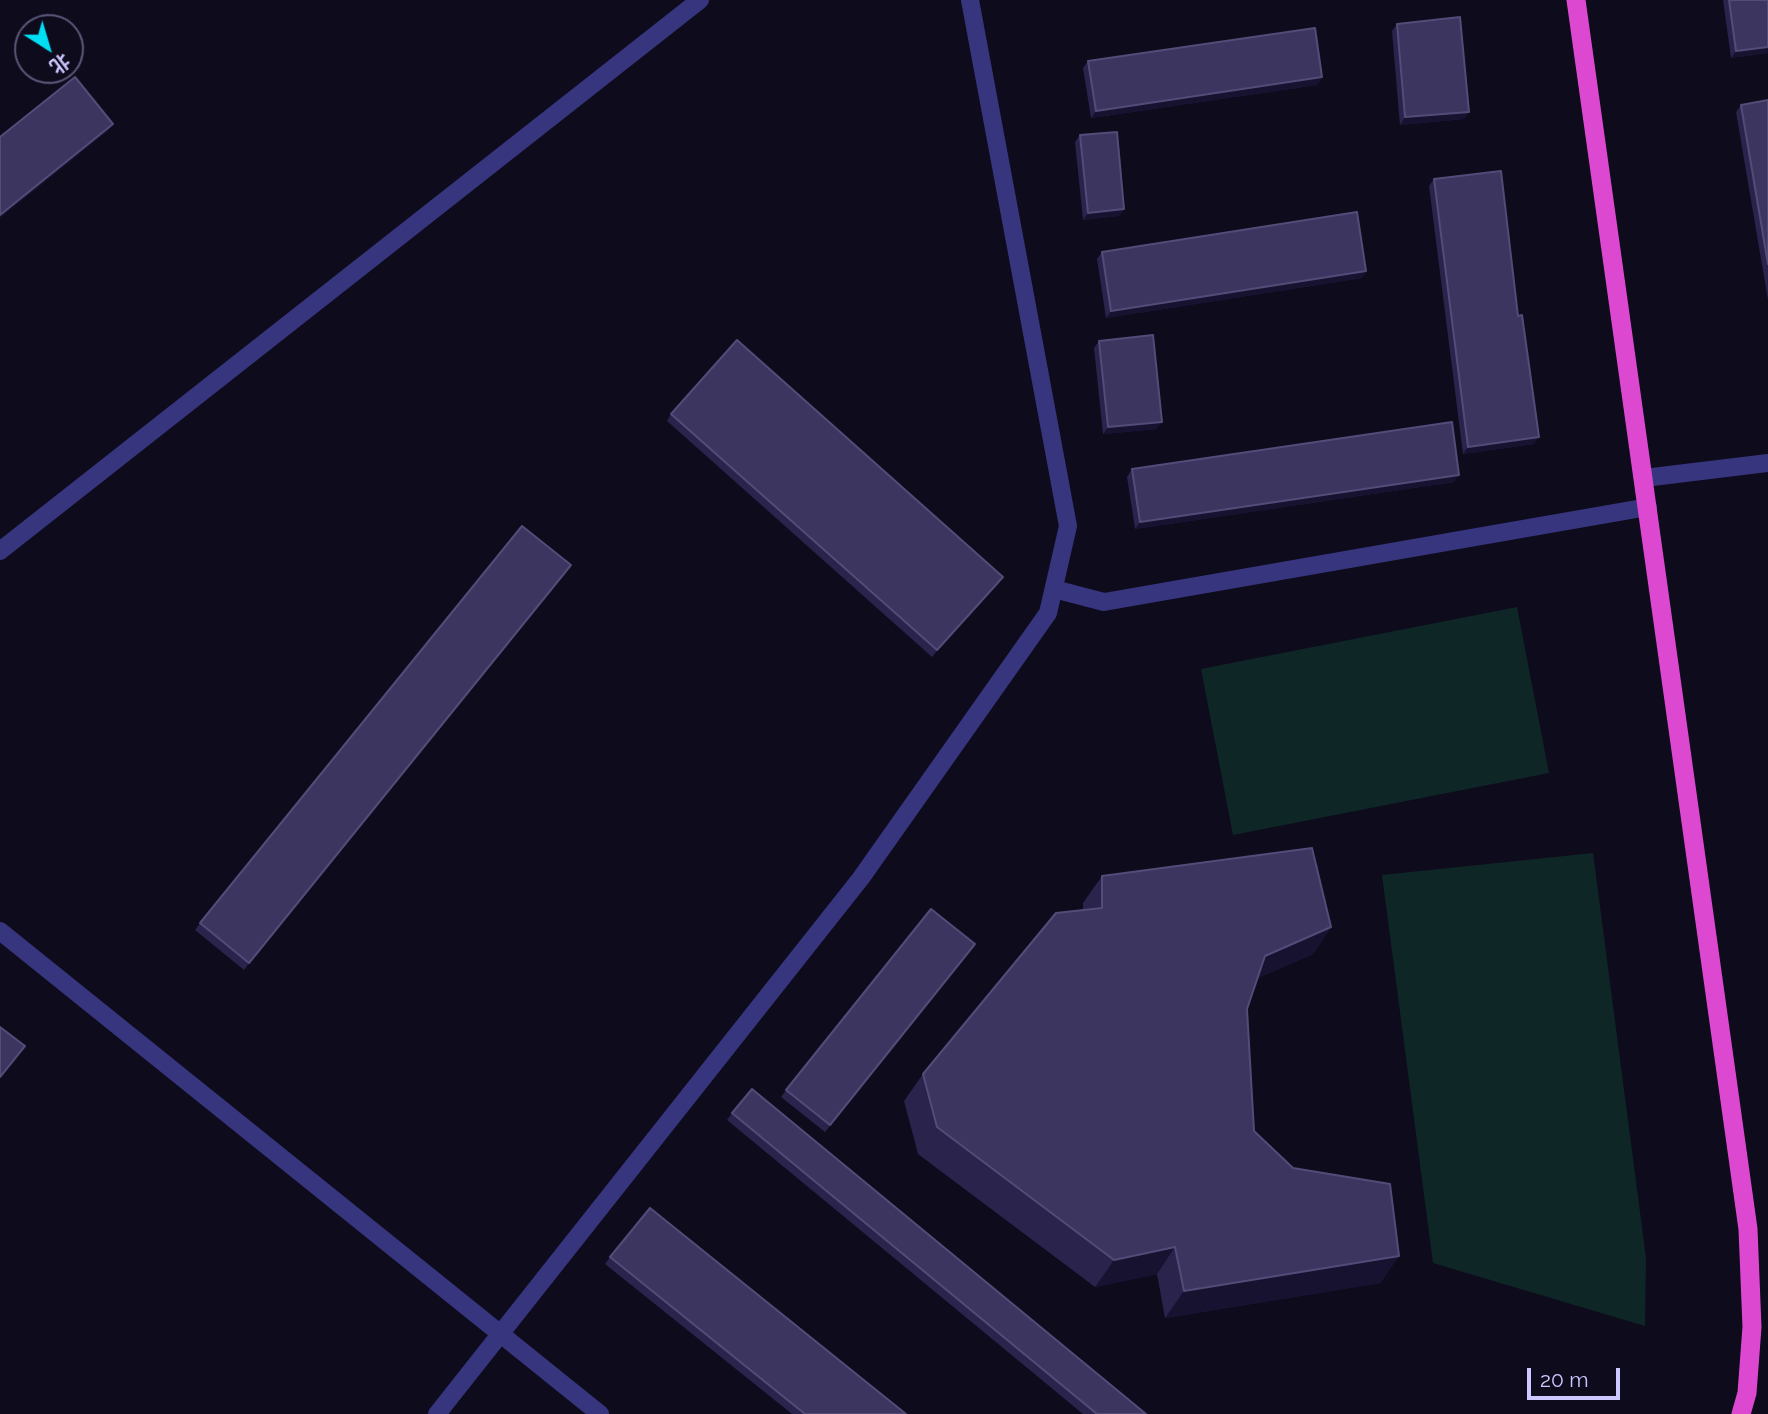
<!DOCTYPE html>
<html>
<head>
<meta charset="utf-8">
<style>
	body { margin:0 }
	#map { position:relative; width:1768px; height:1414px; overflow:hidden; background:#0e0b1d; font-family:Raleway,"Noto Sans SC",sans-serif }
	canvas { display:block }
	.north { position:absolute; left:14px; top:14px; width:70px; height:70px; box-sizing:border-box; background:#0e0b1d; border:2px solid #5a5777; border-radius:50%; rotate:143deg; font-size:19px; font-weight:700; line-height:28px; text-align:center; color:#cdc8ff }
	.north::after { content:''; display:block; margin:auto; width:24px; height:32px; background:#00def3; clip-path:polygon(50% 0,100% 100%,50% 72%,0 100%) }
	.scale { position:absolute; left:1527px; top:1368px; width:93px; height:32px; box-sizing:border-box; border:4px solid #cdc8ff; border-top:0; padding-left:9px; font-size:21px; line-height:24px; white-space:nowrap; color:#cdc8ff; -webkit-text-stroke:5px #0e0b1d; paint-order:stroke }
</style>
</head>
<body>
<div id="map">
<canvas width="1768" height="1414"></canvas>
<div class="north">北</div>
<div class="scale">20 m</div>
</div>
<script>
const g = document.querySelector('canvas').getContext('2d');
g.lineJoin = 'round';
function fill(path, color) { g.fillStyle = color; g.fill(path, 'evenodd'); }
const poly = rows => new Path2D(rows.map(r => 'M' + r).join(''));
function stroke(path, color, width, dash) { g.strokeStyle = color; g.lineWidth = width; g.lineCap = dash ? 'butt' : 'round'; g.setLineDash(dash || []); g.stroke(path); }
fill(poly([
	[1517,607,1549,773,1233,835,1201,669],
	[1593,853,1646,1258,1645,1326,1433,1263,1382,875]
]), '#0e2726');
stroke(poly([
	[1644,478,1768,463],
	[0,551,700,0],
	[1054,589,1104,602,1648,507],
	[437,1414,861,878,1048,613,1068,526,970,0]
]), '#37357d', 18);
stroke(poly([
	[0,931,600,1414]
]), '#37357d', 18);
stroke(poly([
	[1576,0,1748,1229,1752,1327,1747,1393,1741,1414]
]), '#dc49d0', 19);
fill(poly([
	[1723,0,1768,0,1768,53,1731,58],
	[1397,24,1469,112,1464,119,1400,125,1392,31],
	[1088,61,1322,77,1317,85,1091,118,1083,68],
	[1768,100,1768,300,1736,112,1741,105],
	[1080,135,1124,209,1119,216,1083,220,1075,142],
	[1434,179,1534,444,1463,454,1429,186],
	[1102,252,1366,271,1362,278,1106,318,1097,259],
	[1099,341,1157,429,1103,434,1094,348],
	[671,414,1003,577,998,584,932,657,667,421],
	[1132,469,1454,482,1135,529,1127,477],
	[571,565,244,970,195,930,200,923],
	[1102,876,1331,927,1313,954,1258,978,1247,1009,1254,1131,1293,1168,1399,1256,1380,1283,1165,1318,1157,1274,1095,1287,918,1154,904,1101,923,1074,1083,910,1083,903],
	[970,951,825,1132,781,1097,786,1090],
	[732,1113,1146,1414,1083,1414,727,1120],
	[610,1257,906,1414,792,1414,605,1264]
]), '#2a234c');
fill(poly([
	[1768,47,1768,53,1731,58,1736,51],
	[1322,77,1317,85,1091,118,1096,111],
	[1469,112,1464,119,1400,125,1405,117],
	[113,124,108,131,0,218,0,215],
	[1124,209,1119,216,1083,220,1088,213],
	[1366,271,1362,278,1106,318,1111,311],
	[1162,422,1157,429,1103,434,1108,427],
	[1539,437,1534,444,1463,454,1468,447],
	[1459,475,1454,482,1135,529,1140,522],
	[571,565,566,572,244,970,249,963],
	[1003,577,998,584,932,657,937,650],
	[1331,927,1313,954,1247,983,1265,956],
	[1175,1247,1157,1274,1095,1287,1114,1260],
	[1399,1256,1380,1283,1165,1318,1184,1291]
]), '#181231');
const building = poly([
	[1729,0,1768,0,1768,47,1736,51,1729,0],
	[1460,17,1469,112,1405,117,1397,24,1460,17],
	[1315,28,1322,77,1096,111,1088,61,1315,28],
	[75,77,113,124,0,215,0,137,75,77],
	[1768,100,1768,264,1741,105,1768,100],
	[1117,132,1124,209,1088,213,1080,135,1117,132],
	[1501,171,1518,316,1522,315,1539,437,1468,447,1434,179,1501,171],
	[1357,212,1366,271,1111,311,1102,252,1357,212],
	[1153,335,1162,422,1108,427,1099,341,1153,335],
	[737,340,1003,577,937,650,671,414,737,340],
	[1452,422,1459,475,1140,522,1132,469,1452,422],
	[522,526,571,565,249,963,200,923,522,526],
	[1312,848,1331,927,1265,956,1247,1009,1254,1131,1293,1168,1390,1184,1399,1256,1184,1291,1175,1247,1114,1260,937,1127,923,1074,1056,913,1102,908,1102,876,1312,848],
	[931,909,975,944,830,1125,786,1090,931,909],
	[0,1027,25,1046,0,1077,0,1027],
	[752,1089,1146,1414,1097,1414,732,1113,752,1089],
	[650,1208,906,1414,805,1414,610,1257,650,1208]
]);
fill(building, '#3c355f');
stroke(building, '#524c78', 2);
</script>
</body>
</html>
